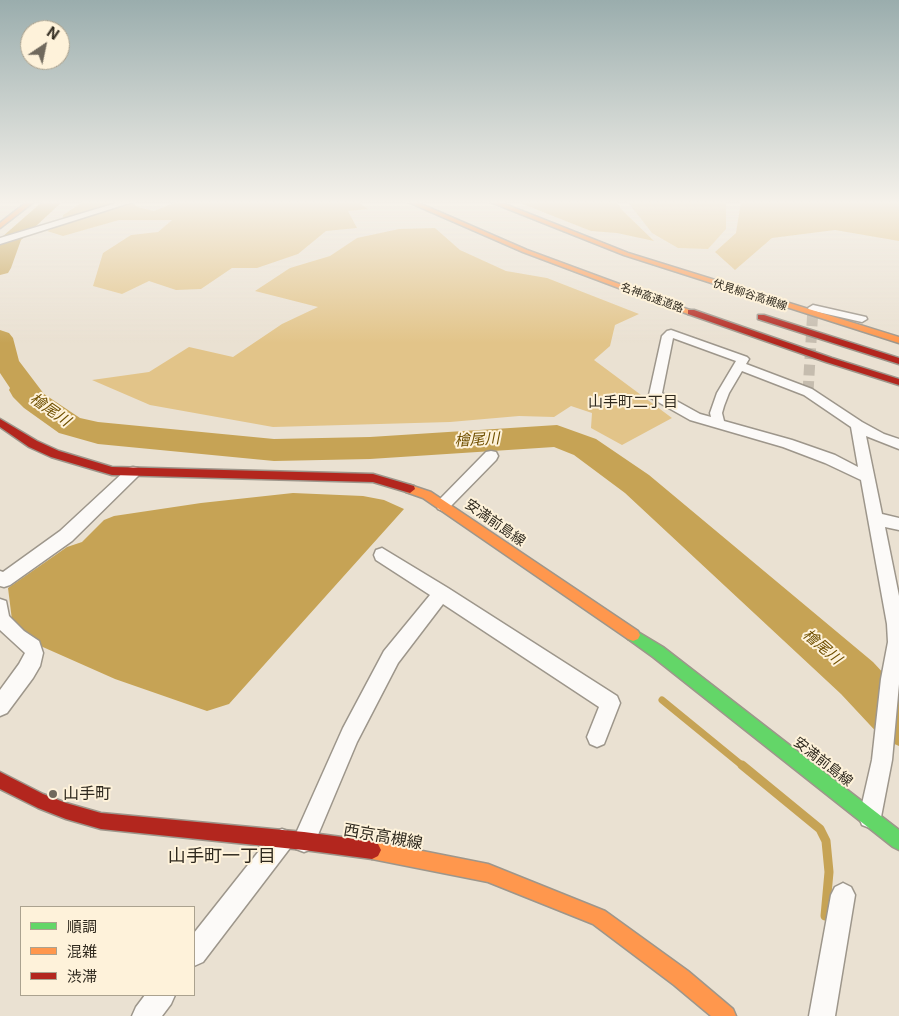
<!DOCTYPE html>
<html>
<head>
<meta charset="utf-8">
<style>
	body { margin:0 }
	#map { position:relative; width:899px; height:1016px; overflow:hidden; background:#eae1d2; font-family:Inter,"Noto Sans JP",sans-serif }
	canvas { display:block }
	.legend { position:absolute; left:20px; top:906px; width:175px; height:90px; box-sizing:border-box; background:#fef2da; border:1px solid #aba28f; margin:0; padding:6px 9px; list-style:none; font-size:15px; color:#2f291e }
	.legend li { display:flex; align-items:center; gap:10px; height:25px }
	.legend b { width:25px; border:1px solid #aba28f }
	.north { position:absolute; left:20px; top:20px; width:50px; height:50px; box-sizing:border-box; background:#fef2da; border:1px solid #aba28f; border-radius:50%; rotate:34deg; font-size:14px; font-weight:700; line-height:20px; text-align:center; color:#2f291e }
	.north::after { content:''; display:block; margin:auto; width:18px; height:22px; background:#70695d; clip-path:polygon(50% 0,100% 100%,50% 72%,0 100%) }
</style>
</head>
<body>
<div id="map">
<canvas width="899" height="1016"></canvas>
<ul class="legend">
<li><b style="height:6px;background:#63d668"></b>順調</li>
<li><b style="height:6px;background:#ff974d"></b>混雑</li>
<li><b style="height:6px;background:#b3261e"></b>渋滞</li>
</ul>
<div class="north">N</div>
</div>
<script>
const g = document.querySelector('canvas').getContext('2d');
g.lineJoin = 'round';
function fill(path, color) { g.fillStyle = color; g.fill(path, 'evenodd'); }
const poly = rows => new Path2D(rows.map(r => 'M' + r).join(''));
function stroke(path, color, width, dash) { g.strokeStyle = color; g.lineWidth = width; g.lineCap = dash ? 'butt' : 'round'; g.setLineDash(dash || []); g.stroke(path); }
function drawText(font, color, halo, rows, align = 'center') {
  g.font = font + ' Inter,"Noto Sans JP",sans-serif'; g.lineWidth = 4; g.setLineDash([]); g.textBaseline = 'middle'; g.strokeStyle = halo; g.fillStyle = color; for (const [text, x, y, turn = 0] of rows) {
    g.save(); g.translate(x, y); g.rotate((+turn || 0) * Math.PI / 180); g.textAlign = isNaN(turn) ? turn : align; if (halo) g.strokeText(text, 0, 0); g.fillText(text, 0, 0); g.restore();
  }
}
fill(poly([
	[627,201,726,201,726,229,708,249,678,248,652,233]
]), '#e8cd98');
fill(poly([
	[84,201,128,201,138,207,154,211,178,201,357,201,368,209,348,211,357,228,326,231,298,254,257,268,232,268,201,289,176,290,149,281,122,294,93,286,103,253,131,235,158,232,172,220,119,220,63,236,47,231,62,224,63,215],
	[515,201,616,201,622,210,654,241,617,233,591,231],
	[741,201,899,201,899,241,835,230,772,238,735,270,715,252,736,233],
	[435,228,460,250,506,271,547,278,639,314,615,325,610,346,594,360,672,418,622,445,591,428,592,413,571,406,554,417,519,416,450,422,273,427,150,405,92,380,149,372,189,347,233,357,282,324,318,307,255,291,290,268,330,256,357,238,399,229]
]), '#e2c489');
fill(poly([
	[293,493,363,496,384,500,404,509,229,704,207,711,115,679,36,644,12,620,8,588,67,547,82,542,104,520,114,516,201,503]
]), '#c6a355');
stroke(poly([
	[662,700,744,767]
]), '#c6a355', 7);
stroke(poly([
	[742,765,820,829,826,841,829,872,825,916]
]), '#c6a355', 9);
fill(poly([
	[43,201,63,201,21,240,11,268,8,273,0,275,0,241,2,237,43,201],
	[0,330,9,333,13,338,19,361,44,394,80,418,98,422,274,439,370,437,557,425,596,439,649,475,873,662,899,690,899,746,883,739,841,694,625,493,574,455,554,447,370,459,274,461,98,444,59,433,24,408,13,397,9,390,10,388,0,373,0,330]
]), '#c6a355');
stroke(poly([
	[808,392,813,308]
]), '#c5bcae', 11, [11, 5.5]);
const street = poly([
	[123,201,136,201,0,244,0,238,123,201],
	[813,305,866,317,867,319,862,322,809,310,808,308,813,305],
	[671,330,747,357,749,359,746,364,812,389,862,422,884,434,899,439,899,449,866,436,882,514,899,518,899,530,885,527,899,596,899,684,892,760,881,817,878,825,870,828,862,825,859,817,872,760,881,679,888,642,887,624,861,480,825,463,783,447,690,420,651,398,649,395,662,336,667,331,671,330],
	[673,338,736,361,717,393,710,413,711,417,700,414,662,393,673,338],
	[742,371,804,395,851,427,858,467,835,455,792,440,724,421,722,413,724,406,729,393,742,371],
	[491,451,496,452,498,456,496,460,448,509,443,511,438,509,436,505,438,501,486,452,491,451],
	[133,467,138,468,140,472,138,476,72,541,10,585,4,587,0,586,0,571,3,572,60,531,128,468,133,467],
	[382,548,448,588,617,696,620,703,604,744,597,747,590,744,587,737,599,707,443,604,398,663,357,742,312,849,304,852,296,849,293,841,290,848,203,962,194,966,194,933,274,832,282,829,290,832,293,840,343,728,384,651,430,595,376,560,374,555,376,550,382,548],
	[0,599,6,601,9,616,24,631,39,641,43,653,40,666,33,678,7,713,0,716,0,690,19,664,25,653,0,630,0,599],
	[843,883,851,887,855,895,835,1016,809,1016,831,895,835,887,843,883],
	[145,995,175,995,171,1004,162,1016,132,1016,136,1007,145,995]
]);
const fast = poly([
	[633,629,663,647,899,830,899,850,893,847,653,657,628,639,626,635,628,631,633,629]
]);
const slow = poly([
	[28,201,35,201,0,228,0,223,28,201],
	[406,201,414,201,527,250,695,312,688,314,523,252,406,201],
	[488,201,497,201,628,253,899,337,899,343,624,255,488,201],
	[410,485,431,492,638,631,640,635,638,639,633,641,628,639,423,498,406,492,405,489,410,485],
	[372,841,488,864,605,911,688,971,733,1009,736,1016,711,1016,674,985,593,924,488,882,372,859,366,856,363,850,366,844,372,841]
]);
const jam = poly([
	[688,310,694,310,832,358,899,379,899,385,826,362,688,314,688,310],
	[758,315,764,315,899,358,899,364,758,319,758,315],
	[0,419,37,441,59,451,112,467,373,474,414,486,415,489,410,493,373,482,112,475,51,457,29,447,0,427,0,419],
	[0,772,43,794,66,803,101,813,304,832,372,841,378,844,381,850,378,856,372,859,304,850,101,829,66,819,38,808,0,789,0,772]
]);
stroke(street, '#9d968b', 3);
stroke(fast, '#9d968b', 3);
stroke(slow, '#9d968b', 3);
stroke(jam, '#9d968b', 3);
fill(street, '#fcfaf8');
fill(fast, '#63d668');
fill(slow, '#ff974d');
fill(jam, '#b3261e');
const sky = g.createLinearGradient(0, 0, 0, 343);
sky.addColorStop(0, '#9aadad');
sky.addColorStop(0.59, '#f6f2eb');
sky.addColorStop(1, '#f6f2eb00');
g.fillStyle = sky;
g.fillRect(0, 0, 899, 343);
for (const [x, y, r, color] of [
	[53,794,5,"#70695d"]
]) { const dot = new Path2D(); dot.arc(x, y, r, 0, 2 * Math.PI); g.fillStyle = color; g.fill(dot); stroke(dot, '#fef2da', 2); }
drawText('11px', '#2f291e', '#fef2da', [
	["伏見柳谷高槻線",750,295,18],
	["名神高速道路",652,298,20]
]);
drawText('14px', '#2f291e', '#fef2da', [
	["安満前島線",495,523,35],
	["安満前島線",823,762,38]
]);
drawText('15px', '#2f291e', '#fef2da', [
	["山手町二丁目",633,402]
]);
drawText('italic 15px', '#705001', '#fef2da', [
	["檜尾川",50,410,35],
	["檜尾川",477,440,-3],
	["檜尾川",822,647,41]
]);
drawText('16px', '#2f291e', '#fef2da', [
	["山手町",63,794]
], 'left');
drawText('16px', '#2f291e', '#fef2da', [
	["西京高槻線",383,837,10]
]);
drawText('18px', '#2f291e', '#fef2da', [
	["山手町一丁目",222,857]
]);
</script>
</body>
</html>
